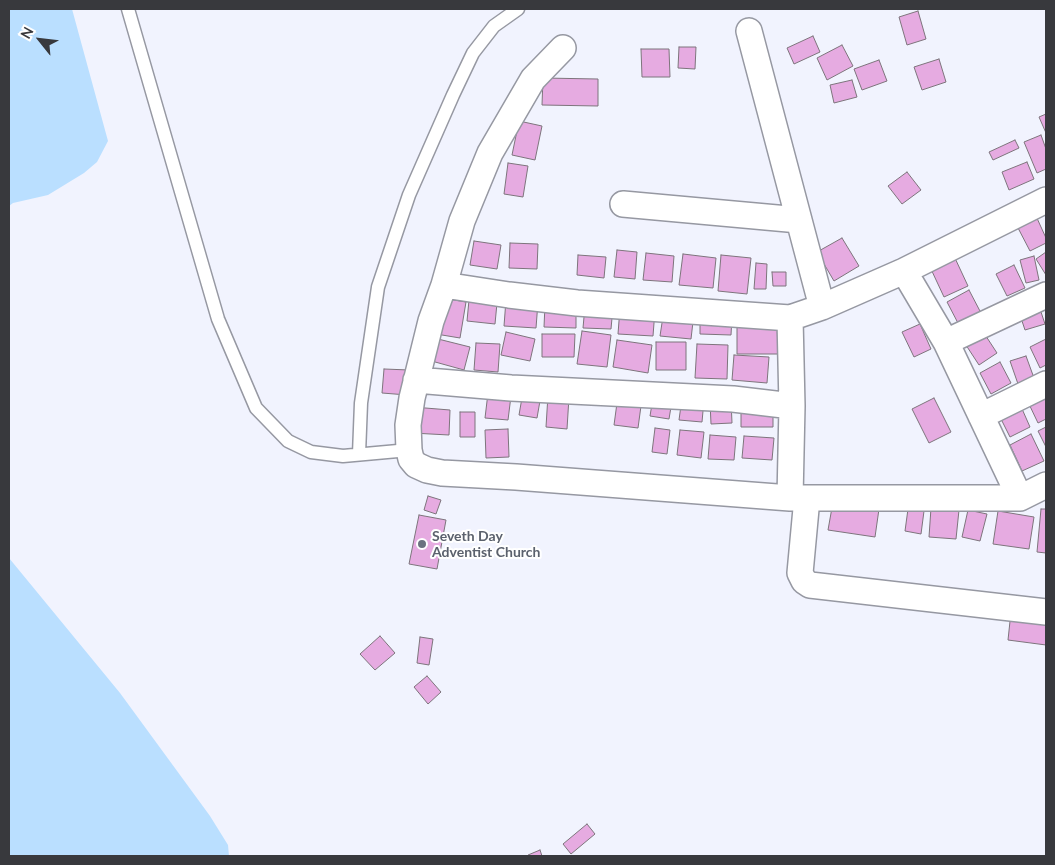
<!DOCTYPE html>
<html>
<head>
<meta charset="utf-8">
<style>
	body { margin:0 }
	#map { position:relative; width:1055px; height:865px; overflow:hidden; background:#f1f3fe; font-family:Lato,sans-serif }
	canvas { display:block }
	.frame { position:absolute; inset:0; border:10px solid #38393d; pointer-events:none }
	.north { position:absolute; left:15px; top:15px; width:50px; height:50px; -webkit-text-stroke:4px #fff; paint-order:stroke; rotate:299deg; font-size:14px; font-weight:700; line-height:20px; text-align:center; color:#38393d }
	.north::after { content:''; display:block; margin:auto; width:18px; height:22px; background:#38393d; clip-path:polygon(50% 0,100% 100%,50% 72%,0 100%) }
</style>
</head>
<body>
<div id="map">
<canvas width="1055" height="865"></canvas>
<div class="frame"></div>
<div class="north">N</div>
</div>
<script>
const g = document.querySelector('canvas').getContext('2d');
g.lineJoin = 'round';
function fill(path, color) { g.fillStyle = color; g.fill(path, 'evenodd'); }
const poly = rows => new Path2D(rows.map(r => 'M' + r).join(''));
function stroke(path, color, width, dash) { g.strokeStyle = color; g.lineWidth = width; g.lineCap = dash ? 'butt' : 'round'; g.setLineDash(dash || []); g.stroke(path); }
function drawText(font, color, halo, rows, align = 'center') {
  g.font = font + ' Lato,sans-serif'; g.lineWidth = 4; g.setLineDash([]); g.textBaseline = 'middle'; g.strokeStyle = halo; g.fillStyle = color; for (const [text, x, y, turn = 0] of rows) {
    g.save(); g.translate(x, y); g.rotate((+turn || 0) * Math.PI / 180); g.textAlign = isNaN(turn) ? turn : align; if (halo) g.strokeText(text, 0, 0); g.fillText(text, 0, 0); g.restore();
  }
}
fill(poly([
	[9,9,72,9,108,141,97,162,84,173,48,195,13,203,9,206],
	[9,558,120,693,210,816,228,845,229,856,9,856]
]), '#badfff');
const building = poly([
	[918,11,926,39,907,45,899,17,918,11],
	[813,36,820,52,794,64,787,48,813,36],
	[842,45,853,66,827,80,817,58,842,45],
	[679,47,696,47,695,69,678,68,679,47],
	[641,49,669,49,670,77,642,77,641,49],
	[939,59,946,82,922,90,914,67,939,59],
	[879,60,887,81,862,90,854,69,879,60],
	[543,78,598,79,598,106,542,105,543,78],
	[852,80,857,97,834,103,830,85,852,80],
	[1046,114,1046,133,1039,117,1046,114],
	[519,121,542,126,535,160,512,155,519,121],
	[1041,135,1046,149,1046,169,1037,173,1024,142,1041,135],
	[1015,140,1019,148,993,160,989,152,1015,140],
	[1027,162,1034,179,1009,190,1002,172,1027,162],
	[508,163,528,166,523,197,504,194,508,163],
	[907,172,921,190,902,204,888,186,907,172],
	[1036,216,1046,238,1046,243,1030,251,1017,226,1036,216],
	[842,238,859,266,834,281,817,252,842,238],
	[474,241,501,245,497,269,470,265,474,241],
	[510,243,538,244,537,269,509,268,510,243],
	[617,250,637,252,635,279,614,277,617,250],
	[1046,252,1046,275,1036,259,1046,252],
	[646,253,674,256,672,282,643,280,646,253],
	[683,254,716,258,713,288,679,285,683,254],
	[578,255,606,257,604,278,577,275,578,255],
	[721,255,751,258,747,294,718,291,721,255],
	[954,256,968,286,944,297,930,267,954,256],
	[1034,256,1039,280,1026,283,1020,260,1034,256],
	[756,263,767,264,766,289,754,289,756,263],
	[1014,265,1025,288,1007,296,996,274,1014,265],
	[772,272,786,272,786,286,773,286,772,272],
	[969,290,981,313,959,325,947,302,969,290],
	[443,298,466,302,460,338,436,334,443,298],
	[469,300,497,303,495,324,467,321,469,300],
	[506,300,538,302,536,328,504,326,506,300],
	[545,305,576,306,576,328,544,327,545,305],
	[585,306,613,307,611,329,583,328,585,306],
	[1039,306,1045,324,1025,330,1019,312,1039,306],
	[620,308,655,310,653,336,618,334,620,308],
	[664,310,694,313,691,339,660,336,664,310],
	[700,316,732,317,731,335,700,334,700,316],
	[737,322,777,322,778,354,737,354,737,322],
	[920,324,931,349,914,357,902,332,920,324],
	[980,327,997,353,979,365,962,339,980,327],
	[582,331,611,335,607,367,577,364,582,331],
	[506,332,535,339,530,361,501,355,506,332],
	[542,334,575,334,574,357,542,357,542,334],
	[434,338,470,347,464,370,428,360,434,338],
	[1046,339,1046,365,1040,368,1030,347,1046,339],
	[617,340,652,345,648,373,613,367,617,340],
	[656,342,686,342,686,370,656,370,656,342],
	[476,343,500,344,498,372,474,370,476,343],
	[697,344,728,345,727,379,695,378,697,344],
	[734,355,769,357,767,383,732,380,734,355],
	[1026,356,1034,378,1018,384,1010,361,1026,356],
	[1000,362,1011,383,991,394,980,373,1000,362],
	[384,369,409,370,407,395,382,393,384,369],
	[523,392,541,395,537,418,519,415,523,392],
	[488,393,511,396,508,420,485,418,488,393],
	[548,395,569,397,567,429,546,427,548,395],
	[1043,395,1046,401,1046,419,1038,423,1028,402,1043,395],
	[653,398,672,401,669,419,650,416,653,398],
	[682,398,704,400,702,422,679,420,682,398],
	[934,398,951,432,929,443,912,409,934,398],
	[731,400,732,423,711,424,710,402,731,400],
	[1019,402,1030,427,1010,437,998,413,1019,402],
	[617,403,641,406,638,428,614,425,617,403],
	[413,407,450,410,449,435,412,433,413,407],
	[741,407,773,408,773,427,741,427,741,407],
	[460,412,475,412,475,437,460,437,460,412],
	[1046,427,1046,447,1038,431,1046,427],
	[655,428,670,430,667,454,652,452,655,428],
	[508,429,509,457,486,458,485,430,508,429],
	[680,430,704,432,701,458,677,455,680,430],
	[1031,434,1044,461,1022,471,1010,445,1031,434],
	[710,435,736,437,734,460,708,459,710,435],
	[744,436,774,438,772,460,742,458,744,436],
	[428,496,441,500,436,514,424,510,428,496],
	[833,502,879,509,875,537,828,530,833,502],
	[931,508,959,510,956,539,929,537,931,508],
	[908,509,924,511,921,534,905,531,908,509],
	[1041,509,1046,509,1046,553,1037,552,1041,509],
	[968,510,987,514,980,541,962,537,968,510],
	[998,511,1034,517,1029,549,993,544,998,511],
	[419,515,446,520,437,569,409,564,419,515],
	[1011,612,1046,616,1046,645,1008,640,1011,612],
	[380,636,395,653,375,670,360,654,380,636],
	[420,637,433,639,429,665,417,663,420,637],
	[427,676,441,692,428,704,414,687,427,676],
	[587,824,595,834,571,854,563,844,587,824],
	[540,850,542,856,528,856,528,855,540,850]
]);
fill(building, '#e6abe1');
stroke(building, '#7d747c', 1);
const lane = poly([
	[128,9,218,319,256,408,288,441,311,452,343,456,409,450],
	[359,454,361,403,378,287,409,195,453,95,473,53,494,26,518,9]
]);
const street = poly([
	[749,31,822,307],
	[1046,200,904,271,822,307,790,318,577,303,509,295,444,285,431,321,412,398,408,425,409,450,411,459,416,465,427,470,442,473,516,477,790,498,1020,498,1046,485],
	[623,204,799,220],
	[904,271,946,342,1020,498],
	[444,285,462,221,490,153,533,79,563,48],
	[946,342,1046,295],
	[416,380,511,388,733,399,792,406,790,318],
	[981,416,1046,384],
	[790,498,792,406],
	[807,498,800,573,804,581,810,585,1046,612]
]);
stroke(lane, '#9698a2', 15);
stroke(street, '#9698a2', 28);
stroke(lane, '#fff', 12);
stroke(street, '#fff', 25);
for (const [x, y, r, color] of [
	[422,544,5,"#6b7280"]
]) { const dot = new Path2D(); dot.arc(x, y, r, 0, 2 * Math.PI); g.fillStyle = color; g.fill(dot); stroke(dot, '#fff', 2); }
drawText('bold 14px', '#5b616d', '#fff', [
	["Seveth Day",432,536],
	["Adventist Church",432,552]
], 'left');
</script>
</body>
</html>
